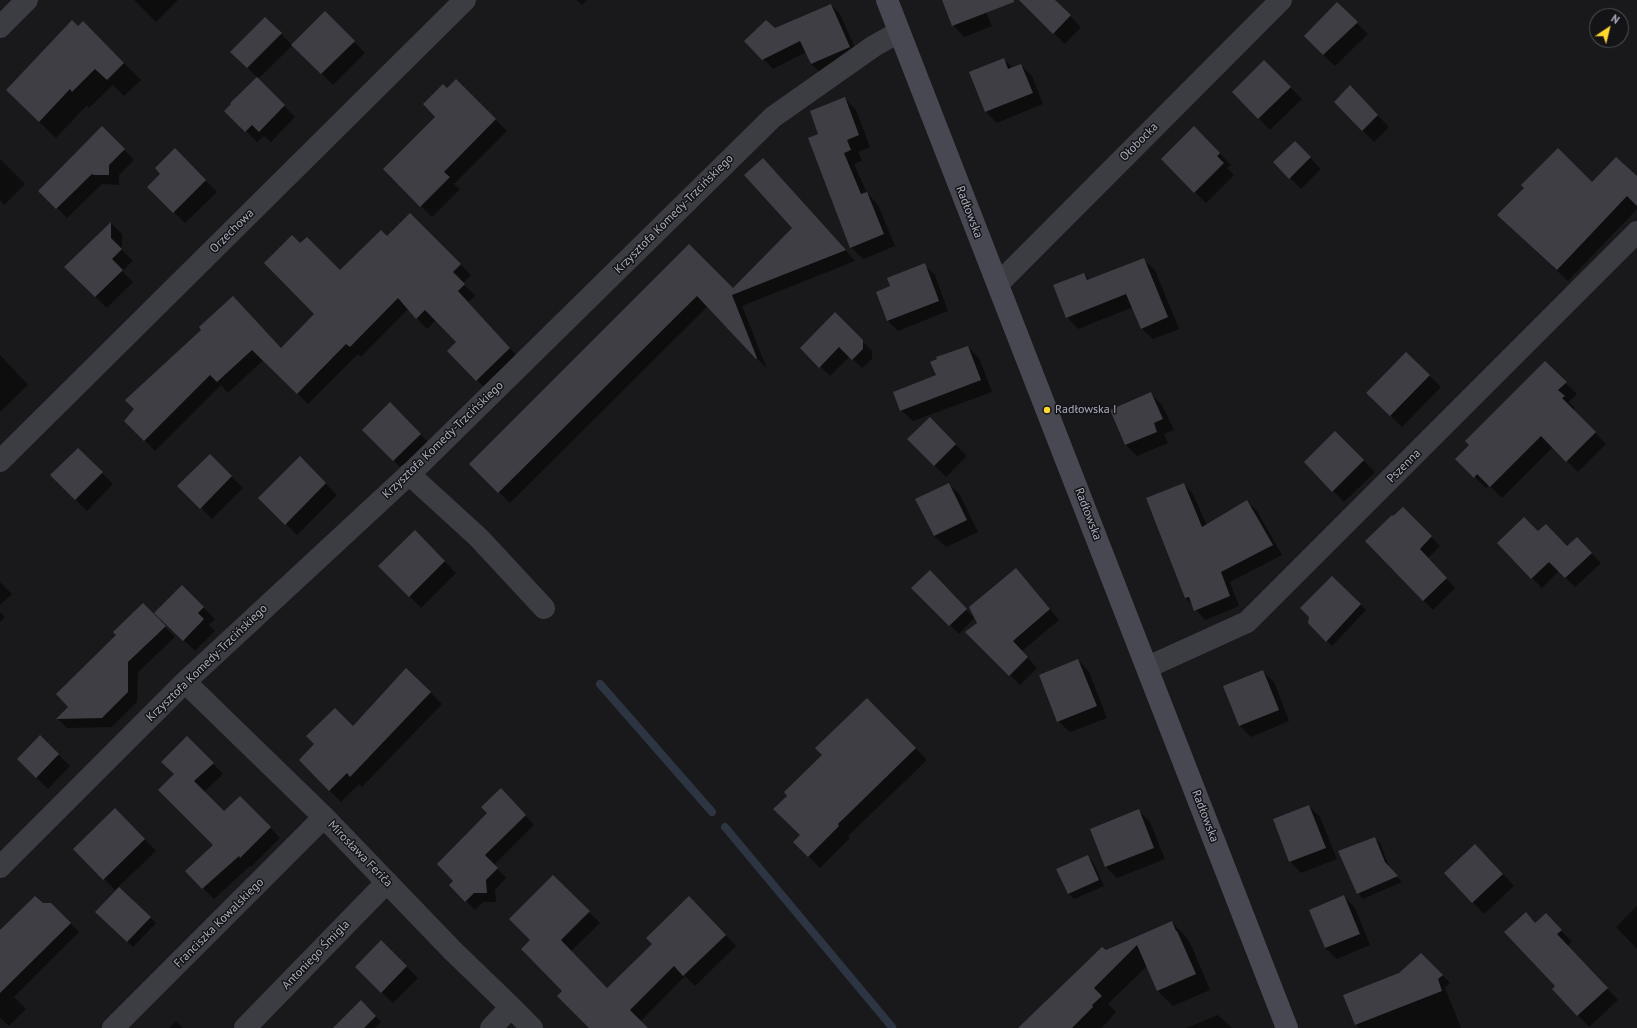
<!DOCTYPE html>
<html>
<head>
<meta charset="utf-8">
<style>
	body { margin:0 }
	#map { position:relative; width:1637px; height:1028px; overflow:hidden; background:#19191c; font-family:"PT Sans",sans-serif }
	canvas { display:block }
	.north { position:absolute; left:1589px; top:8px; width:40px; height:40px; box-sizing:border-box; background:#141417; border:1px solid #505159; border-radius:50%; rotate:35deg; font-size:11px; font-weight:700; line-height:16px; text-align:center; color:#aaadbd }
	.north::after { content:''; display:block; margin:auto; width:14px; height:18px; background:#ffd82e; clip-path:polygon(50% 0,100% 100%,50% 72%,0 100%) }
</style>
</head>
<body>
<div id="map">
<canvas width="1637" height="1028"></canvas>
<div class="north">N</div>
</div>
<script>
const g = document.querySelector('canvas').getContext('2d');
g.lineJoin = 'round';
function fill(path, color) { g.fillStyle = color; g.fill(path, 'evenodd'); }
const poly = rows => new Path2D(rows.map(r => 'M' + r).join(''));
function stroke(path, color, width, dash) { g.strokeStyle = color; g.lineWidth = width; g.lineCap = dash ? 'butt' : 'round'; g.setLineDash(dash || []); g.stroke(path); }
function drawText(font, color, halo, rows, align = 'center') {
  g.font = font + ' "PT Sans",sans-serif'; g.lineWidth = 3; g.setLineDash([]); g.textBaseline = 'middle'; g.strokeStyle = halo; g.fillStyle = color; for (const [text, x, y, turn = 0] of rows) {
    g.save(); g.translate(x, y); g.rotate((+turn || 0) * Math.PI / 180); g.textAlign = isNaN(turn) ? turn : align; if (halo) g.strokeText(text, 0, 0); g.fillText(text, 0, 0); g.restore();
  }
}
fill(poly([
	[134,0,178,0,156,22],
	[577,0,587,0,582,5],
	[943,0,981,0,992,26,964,37,953,25],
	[1025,0,1054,0,1081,27,1065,44,1025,5],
	[1337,4,1368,34,1335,66,1316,48],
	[831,5,840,14,859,57,821,73,811,64,806,52,773,69,746,41],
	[325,12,365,53,333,85,293,45,258,79,295,117,271,142,264,136,257,142,226,111,257,77,231,52,265,18,292,45],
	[83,22,141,80,124,96,113,85,89,108,87,105,56,138,24,107,78,28],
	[1003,59,1013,68,1021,65,1032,76,1043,104,997,123,985,111],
	[1264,61,1302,99,1270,130,1233,92],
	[456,80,507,131,454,184,460,189,432,217,384,169,436,117,447,90],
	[844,98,856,110,870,147,858,152,862,161,854,164,867,193,878,205,895,246,863,259,851,247,819,134],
	[1361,98,1389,127,1374,142,1335,102],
	[102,127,134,160,119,175,119,185,104,184,103,183,67,218,40,191],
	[1194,127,1231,165,1227,168,1234,175,1206,203,1162,159],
	[1295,142,1321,169,1301,189,1274,162],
	[175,150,217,192,185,223,149,187,162,174],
	[0,159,25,184,4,205,0,200],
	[773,170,855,261,742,306,767,369,708,306,510,503,470,464,689,246,733,289,794,228],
	[1637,178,1637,209,1568,281,1510,227,1592,183],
	[410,214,471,275,463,283,475,296,468,302,520,359,488,391,449,351,458,342,436,320,427,329,408,309,361,357,358,354,308,404,263,360,228,393,221,385,155,451,126,421,202,330,281,349,316,314,300,244,340,271,387,238],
	[111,223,122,234,122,250,133,261,122,271,133,282,107,308,66,267],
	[1143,259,1155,270,1179,329,1153,339,1141,328,1133,307,1078,329,1067,317,1084,274,1089,280],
	[924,265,935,275,948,311,898,331,888,321,877,292,892,287],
	[835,314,872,351,872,359,862,368,850,356,830,376,802,348],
	[968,347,979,358,992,392,913,421,901,410],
	[1406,353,1441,387,1402,427,1379,404],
	[0,355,28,385,0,412],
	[1545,362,1577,394,1569,402,1575,408,1573,410,1606,444,1578,472,1553,447,1502,498,1489,485,1486,488,1456,459],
	[1151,394,1162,405,1174,430,1164,434,1168,443,1137,456,1126,445,1111,411],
	[390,404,432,446,405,472,364,430],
	[930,419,967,456,946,477,909,439],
	[1335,432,1375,472,1344,502,1305,462],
	[78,449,113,484,87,511,51,475],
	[210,455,243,488,212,519,179,486],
	[300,458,337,495,297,535,260,498],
	[949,484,960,495,978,532,946,547,934,536,916,500],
	[1184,484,1193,494,1207,526,1247,501,1257,511,1282,555,1230,582,1239,606,1205,620,1186,598],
	[1403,508,1440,546,1428,558,1455,588,1433,610,1366,541],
	[415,531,456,573,421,608,380,566],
	[1538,532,1567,547,1586,548,1601,563,1575,587,1559,571,1542,588,1532,578],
	[1016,569,1059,620,1022,651,1037,668,1020,685,967,632,978,624,975,617,959,634,913,588,930,572,974,618],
	[1332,577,1366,610,1332,646,1309,623],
	[0,582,12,594,0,605],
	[182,586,215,619,209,625,215,631,195,651,167,624],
	[143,605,175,637,138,672,137,702,112,727,67,728,58,719,69,707,117,635],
	[0,612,5,617,0,622],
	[1078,660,1089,672,1107,718,1070,732,1058,721],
	[406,669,442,704,362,787,359,784,341,802,300,760,353,727],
	[1262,671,1274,682,1289,721,1251,737,1240,726],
	[879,711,927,760,848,836,850,838,820,868,794,842,801,835],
	[40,737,70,766,48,789,18,759],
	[187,737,223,774,204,792,224,812,240,797,280,838,251,867,250,866,214,899,186,871,214,845,175,774],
	[510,799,534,825,494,865,506,878,495,890,496,902,483,902,475,910,450,885],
	[1309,806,1320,817,1337,859,1301,873,1290,861],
	[115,809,156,851,115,890,74,849],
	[1139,811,1150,822,1165,859,1117,878,1106,867,1091,829],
	[1375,838,1380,843,1390,869,1402,882,1363,899,1358,893],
	[1088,856,1093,862,1104,886,1074,899,1068,893],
	[1487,856,1514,886,1484,914,1445,873],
	[553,877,600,923,571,951,608,989,700,908,736,946,695,986,685,976,640,1022,646,1028,591,1028,564,991,531,940],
	[120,888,156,923,133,947,97,912],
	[1344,896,1355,908,1370,945,1337,959,1325,948],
	[42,904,51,904,79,932,14,997,26,1009,9,1026,0,1017,0,960],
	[1637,906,1637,949,1616,927],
	[1172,922,1187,938,1192,947,1210,990,1173,1006,1158,991,1147,966,1108,1004,1116,1012,1102,1028,1020,1028,1106,951],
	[1536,924,1557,926,1572,942,1567,946,1618,1000,1589,1027,1553,989,1556,986],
	[381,941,418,978,393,1003,356,967],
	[1421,954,1450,983,1445,988,1461,1028,1359,1028,1356,1024,1399,974],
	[361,1001,381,1022,375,1028,349,1028],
	[1218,1015,1232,1028,1186,1028],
	[176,1021,183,1028,169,1028]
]), '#0007');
stroke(poly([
	[600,684,712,812],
	[725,827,892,1027]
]), '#2d3542', 8);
fill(poly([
	[942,0,1014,0,1014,2,952,26],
	[1019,0,1055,0,1071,15,1053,34],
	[1337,2,1358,22,1323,55,1304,36],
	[831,4,850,47,811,64,800,41,762,60,744,41,766,20,775,28],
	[325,11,355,41,321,74,291,45],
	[265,17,282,33,247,68,230,52],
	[72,20,78,26,83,21,124,63,107,80,95,69,72,92,70,89,39,122,6,90],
	[1004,58,1008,69,1021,64,1033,93,985,112,969,72],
	[1264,60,1291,87,1258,119,1232,92],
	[257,77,285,105,259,132,252,125,245,132,224,111,231,104,230,103],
	[456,79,496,119,444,172,450,177,420,207,383,169,435,117,423,104,443,84,447,88],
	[1350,85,1378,115,1362,131,1334,102],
	[845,97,859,135,847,140,851,150,844,153,861,194,867,192,884,234,850,248,808,138,818,134,810,111],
	[102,126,125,149,109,165,109,175,94,175,92,174,56,209,38,191],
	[1194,126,1220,153,1217,156,1224,163,1194,193,1161,159],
	[1295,141,1311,157,1289,179,1273,162],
	[175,148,206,180,173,213,147,187,160,174,155,168],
	[1558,148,1592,182,1616,157,1637,176,1637,206,1627,196,1557,270,1497,215,1524,188,1521,185],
	[763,158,846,250,732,295,757,358,756,359,697,296,498,493,469,464,689,244,733,288,792,228,744,175],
	[410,213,461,264,453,272,465,284,458,291,510,348,476,381,447,351,456,342,425,310,416,319,398,298,350,347,346,344,297,394,252,350,217,382,210,375,144,441,124,421,134,409,125,400,201,330,199,327,233,296,281,348,314,314,264,263,292,235,300,243,307,237,340,270,381,230,387,236],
	[111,222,111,238,122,249,112,259,123,270,95,297,64,267],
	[1144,258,1168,317,1141,329,1126,294,1066,318,1053,285,1084,273,1087,280],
	[925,263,939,301,887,321,876,292,890,286,887,278],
	[835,312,863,340,863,349,852,360,839,347,819,368,800,348],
	[968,346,981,380,900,411,893,392,936,375,930,362,937,359,936,357],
	[1406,352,1430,375,1390,416,1366,393],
	[1545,361,1567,382,1558,390,1565,396,1562,398,1596,432,1566,462,1541,436,1490,487,1477,474,1474,478,1455,459,1469,445,1465,441],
	[1151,392,1163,419,1154,423,1157,432,1125,445,1110,410],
	[390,402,421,434,393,461,362,430],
	[930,417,956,444,934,466,907,439],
	[1335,431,1364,460,1332,492,1304,462],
	[78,448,103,472,75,500,50,475],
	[210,454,232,476,200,509,177,486],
	[300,456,326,483,285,525,258,498],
	[949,483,967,520,934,536,915,499],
	[1184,483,1202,527,1247,500,1273,545,1221,572,1230,596,1194,611,1189,597,1185,598,1146,498],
	[1403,507,1432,536,1420,549,1447,578,1423,601,1365,541,1392,515,1393,516],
	[1524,517,1538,531,1546,524,1567,546,1577,537,1592,553,1565,578,1549,562,1531,579,1497,543],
	[415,530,445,561,409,597,378,566],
	[1016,568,1050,609,1013,641,1028,657,1009,676,965,632,977,623,969,607],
	[930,570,967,609,949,626,911,588],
	[1332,576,1361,604,1326,642,1308,623,1309,617,1300,608],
	[182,585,204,607,198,613,204,619,183,641,154,613],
	[143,603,166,626,128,662,128,692,102,718,56,719,68,707,56,694,116,635,113,632],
	[1078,659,1097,706,1057,722,1039,675],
	[406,668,431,692,350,777,347,773,329,791,299,760,314,744,306,736,335,708,353,726],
	[1263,670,1279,710,1239,726,1223,686],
	[867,698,916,748,838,824,839,826,808,857,793,842,800,835,773,809,787,796,784,792,822,755,815,748],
	[40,735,59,754,36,778,17,759],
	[187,736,214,763,194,781,224,811,240,796,271,827,240,858,239,856,202,889,185,871,213,845,158,790,174,774,161,762],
	[501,788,526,815,485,855,498,868,486,880,487,893,474,893,465,902,449,885,453,881,437,864,487,813,481,807],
	[1309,805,1326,848,1289,862,1273,819],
	[115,808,145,839,103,880,73,849],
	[1139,809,1154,848,1105,867,1090,829],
	[1375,837,1385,862,1398,876,1357,894,1338,851],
	[1475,844,1503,874,1472,903,1444,873],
	[1088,855,1099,880,1068,894,1056,869],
	[553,875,590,911,561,940,607,988,652,944,646,938,689,896,726,935,683,976,674,966,630,1010,648,1028,589,1028,557,996,562,991,521,949,530,940,509,919],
	[119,887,151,917,127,942,95,912],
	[1344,895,1360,934,1325,948,1309,910],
	[35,896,43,903,51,903,71,923,0,993,0,930],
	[1526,912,1535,923,1546,913,1562,930,1557,934,1608,988,1577,1016,1552,989,1555,986,1504,932],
	[1172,921,1176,931,1177,931,1196,974,1157,991,1137,945,1094,988,1102,996,1092,1005,1093,1007,1072,1028,1018,1028,1102,947,1106,950],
	[381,940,407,966,381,993,355,967],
	[1421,953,1443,975,1438,979,1442,991,1355,1025,1343,995,1399,973],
	[361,1000,376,1016,364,1028,333,1028]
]), '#3e3e44');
stroke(poly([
	[0,27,27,0],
	[998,284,1281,0],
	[0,461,465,0],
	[409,474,479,538,544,608],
	[1148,667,1247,622,1637,232],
	[185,682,324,817,452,950,511,1007,532,1028],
	[0,867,185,682,418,466,773,117,874,46,899,32],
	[113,1028,324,817],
	[245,1028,387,882],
	[491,1028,511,1007]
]), '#3c3c43', 22);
stroke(poly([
	[887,0,1287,1028]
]), '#474851', 22);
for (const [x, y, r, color] of [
	[1047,410,4,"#ffd82e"]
]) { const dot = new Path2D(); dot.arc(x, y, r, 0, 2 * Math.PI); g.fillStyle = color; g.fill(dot); stroke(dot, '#141417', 1.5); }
drawText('12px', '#aaadbd', '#141417', [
	["Ołobocka",1139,142,-45],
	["Radłowska",969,212,69],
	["Krzysztofa Komedy-Trzcińskiego",674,214,-45],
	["Orzechowa",232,231,-45],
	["Krzysztofa Komedy-Trzcińskiego",443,440,-44],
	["Pszenna",1404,466,-45],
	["Radłowska",1088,514,69],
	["Krzysztofa Komedy-Trzcińskiego",207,663,-44],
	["Radłowska",1205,816,69],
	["Mirosława Feriča",360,854,46],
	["Franciszka Kowalskiego",219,923,-45],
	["Antoniego Śmigla",316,955,-46]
]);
drawText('12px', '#aaadbd', '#141417', [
	["Radłowska I",1055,410]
], 'left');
</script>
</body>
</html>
